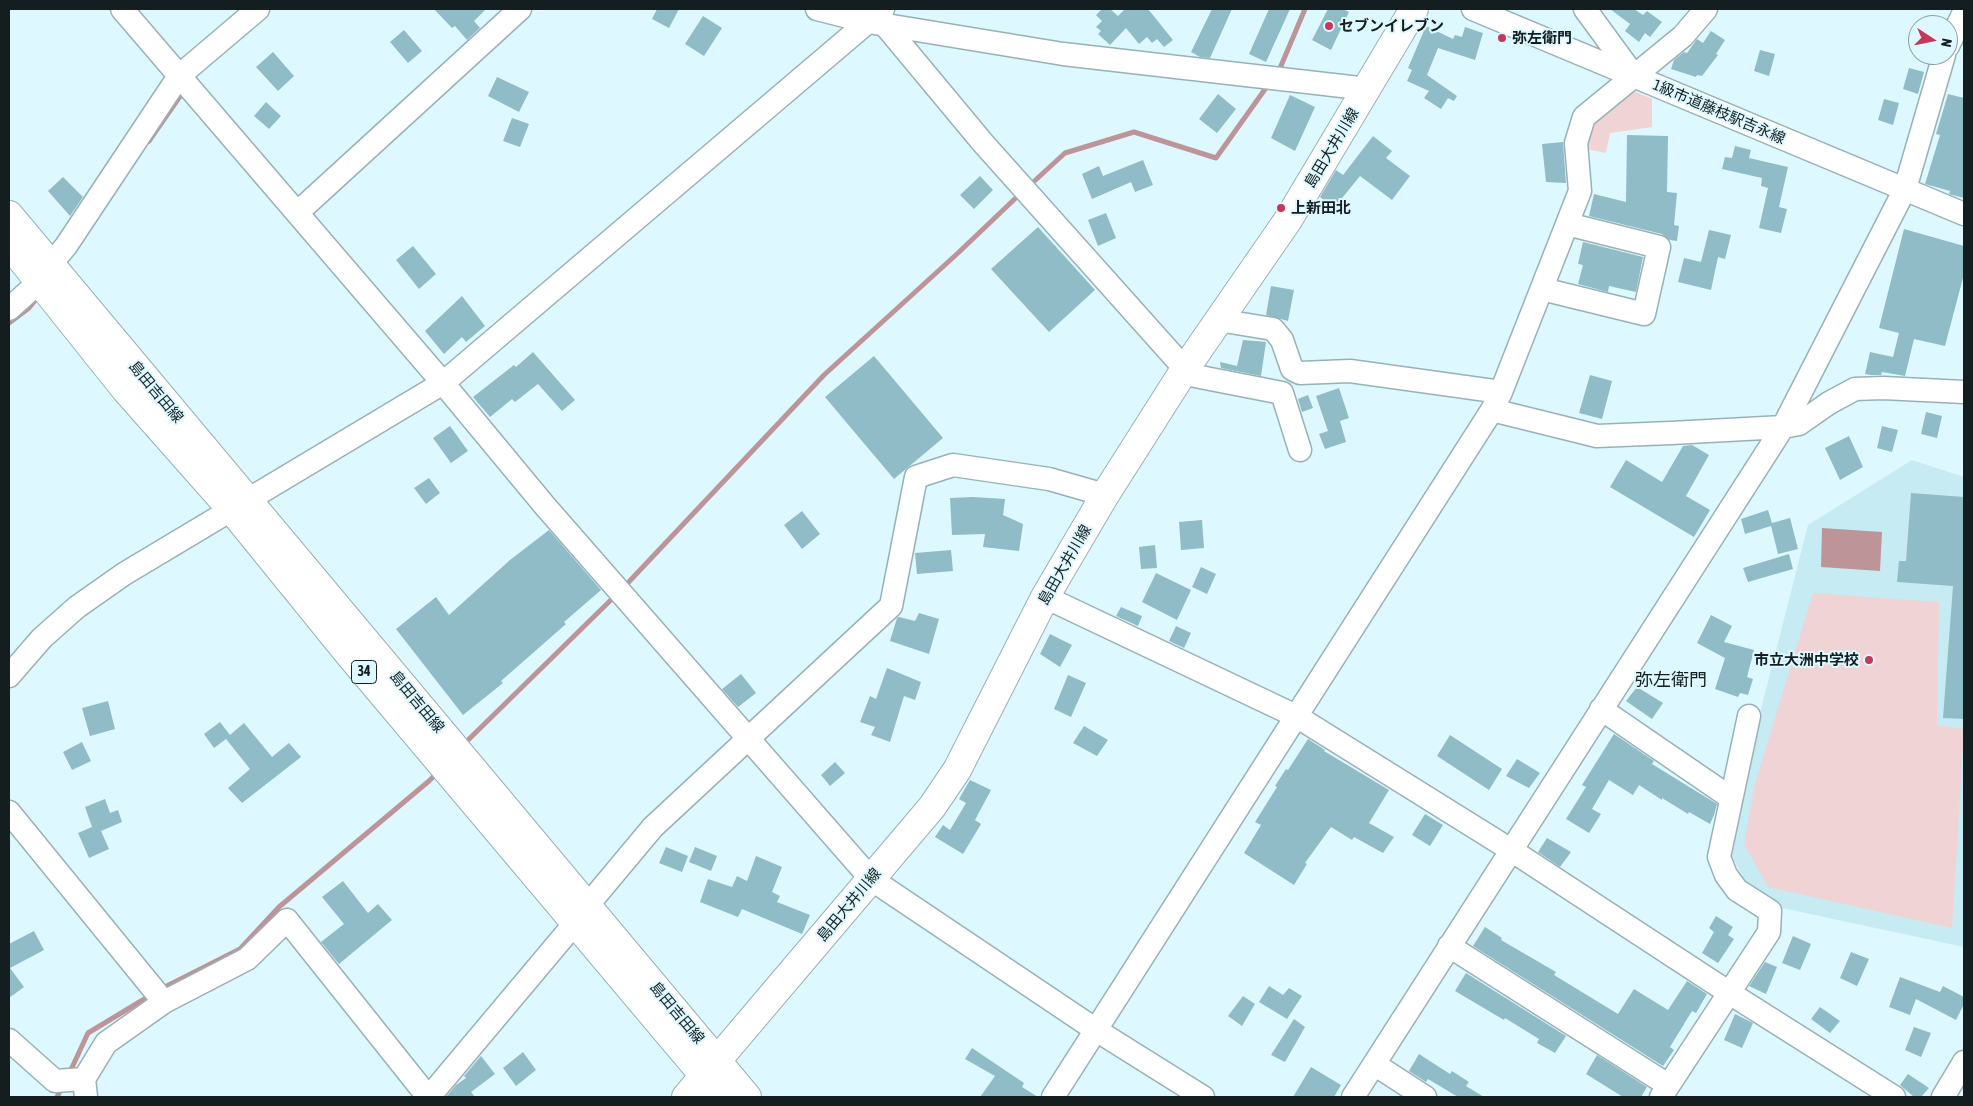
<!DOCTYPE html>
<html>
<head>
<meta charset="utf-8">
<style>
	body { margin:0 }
	#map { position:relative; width:1973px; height:1106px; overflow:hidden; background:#def8ff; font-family:"Asap Condensed",sans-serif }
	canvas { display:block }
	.frame { position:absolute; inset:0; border:10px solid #141e20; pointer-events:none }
	.north { position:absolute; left:1908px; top:15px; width:50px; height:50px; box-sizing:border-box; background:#def8ff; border:1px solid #8da1a6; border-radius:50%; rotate:101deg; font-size:14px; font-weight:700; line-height:20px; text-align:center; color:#141e20 }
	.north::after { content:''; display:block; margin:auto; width:18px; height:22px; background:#c73759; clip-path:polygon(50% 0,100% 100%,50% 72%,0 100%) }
</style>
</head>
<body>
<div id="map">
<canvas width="1973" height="1106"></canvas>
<div class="frame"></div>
<div class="north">N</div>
</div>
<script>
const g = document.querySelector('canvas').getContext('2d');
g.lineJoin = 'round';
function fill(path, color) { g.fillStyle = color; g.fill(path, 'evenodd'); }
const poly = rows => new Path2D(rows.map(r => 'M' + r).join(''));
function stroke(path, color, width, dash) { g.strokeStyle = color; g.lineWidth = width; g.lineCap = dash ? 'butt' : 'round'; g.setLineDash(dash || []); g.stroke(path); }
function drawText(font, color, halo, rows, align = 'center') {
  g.font = font + ' "Asap Condensed","Noto Sans JP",sans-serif'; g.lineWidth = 4; g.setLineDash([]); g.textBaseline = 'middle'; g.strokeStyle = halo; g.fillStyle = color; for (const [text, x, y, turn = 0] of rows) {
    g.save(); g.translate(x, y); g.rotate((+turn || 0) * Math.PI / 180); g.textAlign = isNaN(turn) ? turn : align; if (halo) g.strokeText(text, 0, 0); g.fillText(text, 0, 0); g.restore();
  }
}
fill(poly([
	[1912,460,1964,477,1964,947,1782,908,1746,883,1727,847,1739,795,1808,525]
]), '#c7ebf3');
fill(poly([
	[1631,90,1652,99,1652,127,1610,133,1606,153,1586,149,1590,126],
	[1813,593,1939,602,1937,725,1964,729,1952,928,1768,887,1744,844,1755,784]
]), '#efd3d5');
fill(poly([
	[1822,528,1882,532,1880,571,1821,567]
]), '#bd9599');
stroke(poly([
	[1278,73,1305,9],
	[149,141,183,92],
	[1029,186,1065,153,1134,132,1216,158,1268,85],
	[9,323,29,308,37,298],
	[624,587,824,375,958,253,1021,193],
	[464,744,617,594],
	[161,989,240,949,279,907,429,781,438,772],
	[69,1074,88,1033,151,995],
	[57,1097,63,1086]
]), '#bd9599', 5);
fill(poly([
	[434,9,486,9,474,21,480,28,467,40,455,26,452,28],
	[657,9,679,9,669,28,652,19],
	[1102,9,1110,9,1118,16,1125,9,1148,9,1173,40,1164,47,1157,39,1152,43,1147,37,1139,44,1126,28,1110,45,1098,34,1101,31,1096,27,1102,21,1096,15],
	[1212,9,1232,9,1210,58,1200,57,1191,52],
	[1269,9,1290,9,1266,62,1249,54],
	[1328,9,1343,9,1349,12,1331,50,1312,40],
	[1610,9,1634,9,1643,15,1647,11,1662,22,1650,37,1645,33,1639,42,1625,31,1630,24],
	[703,16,722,28,704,56,685,44],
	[1426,26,1453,39,1455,35,1462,37,1465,27,1483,33,1475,60,1438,48,1427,75,1457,96,1454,101,1448,98,1441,109,1424,98,1429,91,1407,81,1412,70,1408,68],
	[404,30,422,51,408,63,390,42],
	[1711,31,1725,40,1716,54,1718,55,1702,76,1697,75,1696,77,1671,69,1674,60,1684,52,1687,53,1697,39,1703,43],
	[1760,50,1775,54,1769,76,1754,71],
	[273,52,294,76,278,91,256,67],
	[1909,68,1924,72,1918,94,1903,89],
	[497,77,529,92,519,112,488,96],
	[1218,94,1236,109,1217,133,1199,119],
	[1948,94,1964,98,1964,198,1949,194,1950,191,1925,184,1940,135,1936,134],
	[1290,95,1315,107,1295,151,1271,138],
	[1884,99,1899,103,1893,125,1878,120],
	[266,102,281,116,269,129,254,116],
	[512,118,529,124,520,147,503,141],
	[1627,135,1668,136,1667,192,1677,193,1674,225,1679,226,1677,241,1670,240,1662,234,1589,216,1594,194,1626,202],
	[1373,136,1392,151,1386,158,1410,176,1392,200,1360,176,1334,208,1320,197,1336,170,1343,175],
	[1563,142,1566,183,1546,182,1542,144],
	[1735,146,1751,150,1749,158,1788,167,1779,207,1787,209,1781,233,1759,228,1768,188,1761,186,1762,178,1722,169,1725,157,1732,158],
	[1143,160,1153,185,1135,192,1131,182,1092,199,1082,174,1099,166,1103,176],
	[980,176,993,190,974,209,960,195],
	[63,177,83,197,70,216,48,191],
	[1106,213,1116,238,1098,246,1088,220],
	[1038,227,1095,290,1049,332,991,269],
	[1904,229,1964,246,1964,274,1945,346,1914,339,1905,376,1882,372,1881,375,1871,375,1865,374,1870,352,1893,357,1899,333,1879,328],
	[1709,230,1731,235,1725,259,1718,257,1711,290,1678,282,1684,258,1701,262],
	[1583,242,1643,257,1636,292,1609,286,1608,292,1578,284,1583,265,1578,264],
	[413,246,436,274,419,289,396,260],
	[1271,286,1294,290,1288,321,1266,315],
	[462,296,485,326,466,342,462,337,444,354,425,331],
	[1243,340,1266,342,1261,376,1221,368,1220,362,1237,366],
	[533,352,575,400,562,411,538,384,515,402,512,399,490,417,473,397,514,365,516,367],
	[874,356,943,438,894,479,825,397],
	[1590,375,1612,381,1602,419,1579,413],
	[1339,388,1349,418,1340,421,1346,442,1325,449,1319,434,1328,431,1316,396],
	[1308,395,1313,408,1302,412,1298,399],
	[1926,412,1942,416,1937,438,1921,434],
	[450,426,468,451,451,463,433,438],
	[1882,426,1898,430,1892,452,1877,448],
	[1849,436,1863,467,1840,480,1825,448],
	[1692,445,1709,455,1686,496,1710,510,1694,537,1610,487,1626,460,1662,482,1683,446],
	[429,478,440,493,426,504,414,488],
	[1911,493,1964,497,1964,719,1943,718,1953,586,1897,582,1899,561,1906,561],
	[973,497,1005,499,1003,515,1023,524,1019,551,983,547,985,534,952,535,950,498],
	[1768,510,1772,523,1790,518,1798,549,1778,554,1771,526,1745,534,1741,519],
	[802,511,820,534,802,549,784,525],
	[1202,520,1204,548,1181,550,1179,522],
	[549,530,601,590,564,622,566,624,501,681,503,683,463,715,396,629,436,597,449,615,510,560],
	[1155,545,1157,568,1141,569,1139,547],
	[951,550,953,571,917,574,915,553],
	[1789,554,1793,569,1748,582,1743,568],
	[1201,567,1216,574,1207,594,1192,587],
	[1156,573,1191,590,1177,620,1142,602],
	[1121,607,1142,616,1138,626,1116,616],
	[919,613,939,619,929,654,890,641,897,618,899,617,915,621],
	[1711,615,1732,626,1724,642,1754,650,1747,677,1753,679,1748,695,1740,693,1738,697,1715,689,1725,658,1697,643],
	[1176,626,1191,633,1184,648,1169,641],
	[1050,634,1072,645,1060,667,1040,654],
	[887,668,921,682,915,700,904,696,890,742,871,735,875,727,860,722,870,696,876,699],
	[741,674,756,693,738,707,722,689],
	[1068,675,1086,683,1071,717,1054,709],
	[1637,687,1663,703,1652,719,1626,701],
	[108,701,115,729,90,736,82,708],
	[220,722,230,735,244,723,272,757,289,743,301,757,242,803,228,788,250,769,226,739,214,748,204,734],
	[1084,726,1108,740,1097,756,1073,743],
	[1614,734,1654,761,1652,764,1717,804,1714,815,1710,824,1689,812,1688,814,1662,798,1662,800,1639,785,1633,795,1609,780,1592,809,1601,814,1589,833,1566,819,1586,787,1582,785],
	[1450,735,1502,769,1489,790,1437,756],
	[1308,739,1325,750,1324,751,1389,790,1369,823,1394,837,1383,853,1354,837,1352,840,1331,827,1305,863,1307,864,1294,885,1244,853,1261,825,1255,822,1277,787,1275,786,1286,769,1288,770],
	[82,742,91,761,72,770,63,752],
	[1517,759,1540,773,1529,788,1506,776],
	[835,762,845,773,830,786,821,775],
	[970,780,991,790,975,820,981,824,963,854,935,837,943,825,950,830,966,803,959,799],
	[105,799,110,813,118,810,122,822,101,831,109,849,89,858,78,833,92,827,85,807],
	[1425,814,1443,825,1430,846,1412,835],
	[1547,838,1571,852,1560,867,1538,852],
	[666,847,688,856,682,872,659,863],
	[695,847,717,856,711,871,689,862],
	[756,856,782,867,772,892,780,896,777,902,810,915,802,934,742,909,738,917,700,902,708,879,732,887,737,876,747,881],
	[343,881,368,913,378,904,392,920,339,964,321,942,344,924,322,897],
	[1716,916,1733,927,1728,935,1734,939,1718,963,1702,953,1714,932,1709,928],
	[1485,927,1502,938,1501,940,1556,972,1554,975,1618,1014,1634,989,1668,1010,1687,981,1707,994,1696,1013,1692,1011,1670,1047,1674,1050,1663,1066,1473,946],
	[34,931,44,950,10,968,24,987,9,998,9,944],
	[1793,936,1811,944,1800,970,1782,963],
	[1851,952,1869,959,1857,986,1840,978],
	[1765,962,1777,967,1766,994,1749,986],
	[1466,973,1566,1036,1555,1053,1537,1043,1539,1039,1505,1018,1504,1020,1455,991],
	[1900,977,1940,992,1943,986,1964,997,1964,1004,1956,1020,1916,999,1910,1015,1889,1007],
	[1269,986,1283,995,1289,988,1302,996,1287,1019,1259,1002],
	[1243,996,1255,1004,1242,1026,1228,1016],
	[1820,1007,1840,1021,1830,1033,1811,1019],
	[1735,1014,1753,1023,1742,1048,1724,1040],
	[1294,1019,1305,1027,1285,1062,1271,1055],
	[1914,1027,1931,1033,1921,1057,1905,1050],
	[972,1048,1024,1083,1022,1087,1038,1097,980,1097,995,1076,965,1059],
	[523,1052,536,1070,516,1086,503,1068],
	[1419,1054,1450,1074,1452,1071,1469,1082,1466,1086,1484,1097,1458,1097,1428,1079,1426,1082,1409,1071],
	[1597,1055,1647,1087,1641,1097,1623,1097,1586,1074],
	[481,1056,495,1074,471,1092,475,1097,446,1097,456,1085,466,1078,464,1076],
	[1311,1067,1341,1085,1334,1097,1293,1097],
	[1908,1074,1929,1088,1921,1097,1914,1097,1900,1085]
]), '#90bcc7');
const minor = poly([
	[122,9,443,383,545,506,871,879,1096,1030,1203,1097],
	[817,9,868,22,1063,54,1368,89],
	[1473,9,1964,214],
	[1585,9,1634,76],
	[884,24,983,143,1185,369,1195,376,1282,393,1300,450],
	[1948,46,1964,12],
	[297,213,520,9],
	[50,265,66,246,179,76,258,9],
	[1542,289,1644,314,1659,247,1567,224],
	[9,309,39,282],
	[1218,320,1273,329,1282,340,1292,369,1300,373,1350,371,1501,392],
	[1492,410,1501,392,1580,191,1576,143,1584,117,1683,36,1706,9],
	[1045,597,1296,716,1511,850,1728,992,1894,1097],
	[9,676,42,638,77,607,124,574,443,383,883,9],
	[1601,709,1731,798],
	[9,812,164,1002,247,959,287,920,428,1097],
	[587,906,653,827,891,606,916,477,953,465,1049,479,1105,495],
	[1449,946,1668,1085],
	[9,1040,55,1081,84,1079],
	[1374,1064,1425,1097],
	[86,1097,84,1079,106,1043,164,1002],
	[429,1097,575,923],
	[1053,1097,1492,410,1597,436,1671,433,1783,427,1799,424,1829,403,1855,389,1883,388,1964,392],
	[1353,1097,1783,427,1905,189,1944,55],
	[1661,1097,1769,932,1770,911,1737,890,1726,875,1719,857,1749,716],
	[1943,1097,1964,1062]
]);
const major = poly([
	[9,215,747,1097],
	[10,245,125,389,232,510,348,653,722,1097],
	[686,1097,932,807,957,770,1045,597,1105,495,1185,369,1288,220,1414,9]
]);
stroke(minor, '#98b1b7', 25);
stroke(major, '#98b1b7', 30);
stroke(minor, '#fff', 22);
stroke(major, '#fff', 28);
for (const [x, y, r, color] of [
	[1329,26,5,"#c73759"],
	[1502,38,5,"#c73759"],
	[1281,208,5,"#c73759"],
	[1869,660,5,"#c73759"]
]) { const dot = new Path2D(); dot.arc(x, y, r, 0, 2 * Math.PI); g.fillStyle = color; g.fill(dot); stroke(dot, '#def8ff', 2); }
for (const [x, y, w] of [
	[364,672,25]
]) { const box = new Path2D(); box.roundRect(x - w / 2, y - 11.5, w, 23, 4); g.fillStyle = '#def8ff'; g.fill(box); stroke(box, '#141e20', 1); }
drawText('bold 14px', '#141e20', null, [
	["34",364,672]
]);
drawText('bold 15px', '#141e20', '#def8ff', [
	["セブンイレブン",1339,26],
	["弥左衛門",1512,38],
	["上新田北",1291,208],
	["市立大洲中学校",1859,660,"right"]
], 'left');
drawText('15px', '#141e20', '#def8ff', [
	["1級市道藤枝駅吉永線",1719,112,23],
	["島田大井川線",1332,148,-59],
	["島田吉田線",156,392,50],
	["島田大井川線",1065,565,-60],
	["島田吉田線",417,702,50],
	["島田大井川線",849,905,-50],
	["島田吉田線",677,1013,50]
]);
drawText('18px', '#141e20', '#def8ff', [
	["弥左衛門",1671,680]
]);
</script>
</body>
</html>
